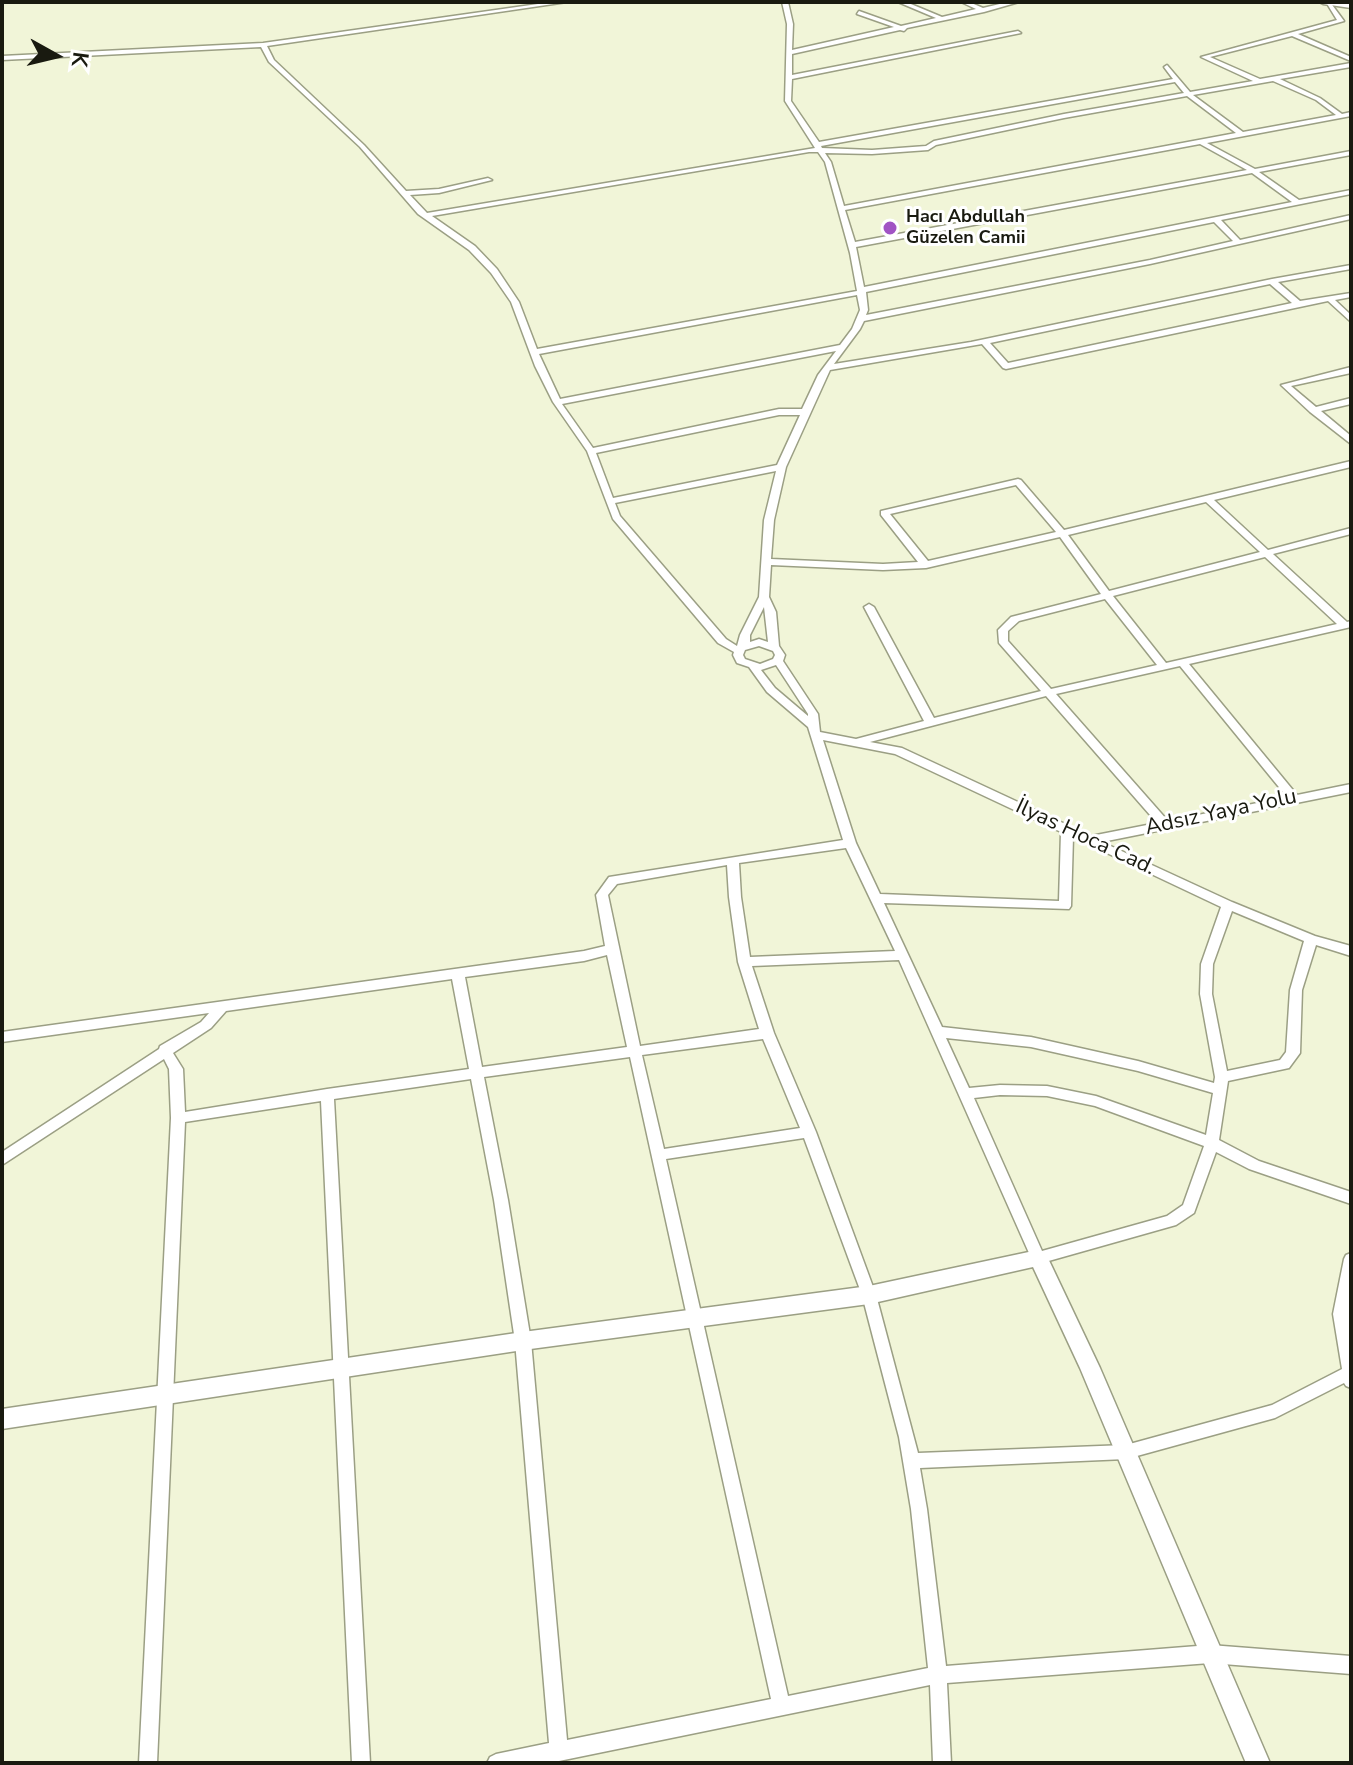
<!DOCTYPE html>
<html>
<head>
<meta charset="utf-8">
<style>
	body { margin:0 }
	#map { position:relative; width:1353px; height:1765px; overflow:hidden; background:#f1f5d8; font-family:"Nunito Sans",sans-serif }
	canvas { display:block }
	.frame { position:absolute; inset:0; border:4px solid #191a10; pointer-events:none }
	.north { position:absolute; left:16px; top:16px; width:80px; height:80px; -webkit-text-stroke:6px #fff; paint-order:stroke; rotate:98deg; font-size:22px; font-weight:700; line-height:32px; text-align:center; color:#191a10 }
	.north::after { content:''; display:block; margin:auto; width:28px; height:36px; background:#191a10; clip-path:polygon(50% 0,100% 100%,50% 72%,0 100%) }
</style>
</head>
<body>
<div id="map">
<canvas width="1353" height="1765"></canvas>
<div class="frame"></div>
<div class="north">K</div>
</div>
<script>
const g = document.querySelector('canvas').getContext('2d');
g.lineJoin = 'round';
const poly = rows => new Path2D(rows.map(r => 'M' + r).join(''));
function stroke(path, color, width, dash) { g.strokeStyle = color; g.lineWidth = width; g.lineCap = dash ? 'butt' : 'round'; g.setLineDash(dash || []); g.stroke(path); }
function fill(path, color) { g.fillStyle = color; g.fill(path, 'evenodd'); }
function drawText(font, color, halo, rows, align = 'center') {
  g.font = font + ' "Nunito Sans",sans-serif'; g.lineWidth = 6; g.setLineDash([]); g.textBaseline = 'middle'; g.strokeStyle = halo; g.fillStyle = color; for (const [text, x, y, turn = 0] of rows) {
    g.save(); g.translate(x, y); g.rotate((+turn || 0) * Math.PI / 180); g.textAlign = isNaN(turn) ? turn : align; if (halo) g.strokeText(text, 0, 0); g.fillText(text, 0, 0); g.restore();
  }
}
const minor = poly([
	[552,2,567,2,267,46,274,60,364,145,406,191,439,189,488,178,492,180,439,193,410,195,427,213,815,148,785,101,787,24,782,2,788,2,793,24,792,50,894,27,857,14,859,11,901,26,936,18,898,2,906,2,942,17,976,9,961,2,969,2,983,8,1008,2,1019,2,984,12,907,28,904,31,900,30,792,54,792,75,1018,31,1021,33,792,79,791,101,819,142,1173,79,1164,67,1167,65,1190,92,1253,81,1201,57,1337,20,1326,2,1330,2,1344,21,1298,34,1351,57,1351,61,1292,36,1210,57,1260,79,1351,63,1351,67,1280,79,1320,98,1342,114,1351,112,1351,116,1207,143,1255,169,1351,151,1351,155,1259,172,1299,200,1351,190,1351,194,1221,220,1240,240,1351,215,1351,219,1150,264,864,321,860,329,834,364,971,342,1272,279,1351,265,1351,269,1278,282,1300,301,1351,293,1351,297,1335,300,1351,315,1351,322,1328,301,1006,369,1003,368,982,344,830,370,786,467,774,520,771,559,883,564,918,562,881,515,881,511,1018,479,1021,480,1064,530,1351,461,1351,467,1214,500,1268,550,1351,528,1351,534,1273,554,1347,622,1351,621,1351,627,1189,664,1297,795,1351,784,1351,792,1102,842,1232,902,1315,936,1351,946,1351,956,1316,945,1302,990,1300,1053,1289,1068,1228,1081,1219,1140,1259,1161,1351,1192,1351,1204,1249,1169,1216,1152,1194,1213,1176,1225,1038,1264,1033,1262,899,960,752,966,774,1033,816,1132,876,1295,918,1453,1126,1445,1272,1405,1342,1369,1333,1314,1344,1259,1346,1255,1351,1253,1351,1300,1349,1314,1351,1330,1351,1388,1346,1386,1344,1383,1275,1418,1126,1459,920,1468,927,1509,946,1666,1210,1645,1351,1656,1351,1674,1210,1663,947,1683,951,1763,933,1763,930,1685,559,1761,487,1763,490,1757,496,1754,549,1743,515,1341,494,1200,471,1079,334,1099,370,1763,352,1763,321,1101,185,1122,157,1763,139,1763,171,1118,169,1069,164,1059,2,1165,2,1152,159,1049,160,1046,201,1022,209,1013,2,1042,2,1032,584,951,605,946,596,895,609,877,843,840,808,727,767,692,749,667,737,663,733,655,734,652,718,643,613,519,587,451,553,402,535,366,511,302,491,273,469,250,418,214,360,147,269,62,261,47,2,60,2,56,263,43,552,2],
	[1273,81,1316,100,1336,115,1243,132,1193,95,1273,81],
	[1175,82,1184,93,1064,114,934,141,926,146,872,150,822,148,821,146,1175,82],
	[1187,96,1236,133,844,206,831,162,825,153,872,154,928,150,936,145,1064,118,1187,96],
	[1200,144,1247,170,855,242,845,210,1200,144],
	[809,152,818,152,825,162,850,253,857,291,537,349,519,302,497,269,475,246,432,216,809,152],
	[1252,173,1292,202,864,287,856,247,1252,173],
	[1214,222,1233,241,1150,260,866,315,868,310,866,292,1214,222],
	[1270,284,1292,303,1008,363,990,343,1270,284],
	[857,295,860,310,852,329,840,345,560,399,539,354,857,295],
	[836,351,818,375,802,409,779,409,593,448,562,404,836,351],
	[779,415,800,415,777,465,613,498,596,453,779,415],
	[776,471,764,520,759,597,740,635,737,646,726,639,620,516,615,503,776,471],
	[1016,485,1056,532,928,561,890,514,1016,485],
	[1206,502,1260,552,1109,591,1068,535,1206,502],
	[1060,537,1101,594,1011,617,998,630,999,643,1041,691,934,718,874,607,869,604,864,607,924,721,856,739,820,732,818,714,783,661,785,655,779,646,776,612,769,597,771,565,883,570,926,568,1060,537],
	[1265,557,1337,624,1166,663,1113,596,1265,557],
	[1105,599,1157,665,1051,689,1008,641,1008,631,1019,621,1105,599],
	[764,607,768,642,759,639,750,642,750,635,764,607],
	[759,646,773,651,775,655,773,659,760,664,745,659,743,655,745,650,759,646],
	[776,665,808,714,808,716,775,688,761,670,776,665],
	[1180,666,1287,797,1168,821,1056,694,1180,666],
	[1046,696,1157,823,1091,836,902,748,870,742,1046,696],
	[823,740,895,754,1061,832,1059,901,880,894,856,843,823,740],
	[1073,837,1221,907,1201,964,1200,994,1215,1077,1214,1083,1138,1061,1031,1037,942,1027,884,903,1069,909,1071,906,1073,837],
	[846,848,895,951,750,957,741,897,739,863,846,848],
	[727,865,729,897,738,962,759,1029,640,1046,608,895,617,884,727,865],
	[1232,911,1304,941,1290,990,1286,1052,1280,1060,1227,1071,1212,994,1213,964,1232,911],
	[607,955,627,1047,482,1067,465,977,584,961,607,955],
	[452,979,469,1069,327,1089,185,1112,183,1069,173,1053,211,1028,226,1011,452,979],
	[946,1038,1031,1047,1138,1071,1213,1093,1206,1135,1096,1096,1047,1086,1000,1085,969,1088,946,1038],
	[763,1039,800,1128,664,1149,642,1055,763,1039],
	[630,1057,771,1699,567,1740,531,1341,508,1200,484,1077,630,1057],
	[1000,1095,1047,1096,1095,1106,1204,1146,1183,1205,1167,1216,1042,1251,974,1098,1000,1095],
	[804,1138,862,1295,899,1437,911,1509,928,1668,788,1696,666,1159,804,1138],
	[1351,367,1351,373,1291,386,1316,407,1351,398,1351,404,1321,411,1351,436,1351,444,1310,412,1281,385,1351,367]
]);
const tertiary = poly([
	[1319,2,1351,4,1351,8,1323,4,1319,2],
	[1038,1250,1045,1252,1100,1368,1270,1763,1246,1763,1080,1368,1033,1267,869,1304,523,1350,2,1429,2,1409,523,1332,869,1286,1038,1250]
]);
stroke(minor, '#9b9f84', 3);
stroke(tertiary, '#9b9f84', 3);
fill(minor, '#fff');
fill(tertiary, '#fff');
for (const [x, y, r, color] of [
	[890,228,8,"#a153c4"]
]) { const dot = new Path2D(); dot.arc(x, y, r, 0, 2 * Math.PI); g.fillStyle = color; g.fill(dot); stroke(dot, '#fff', 3); }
drawText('bold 18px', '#191a10', '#fff', [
	["Hacı Abdullah",906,218],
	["Güzelen Camii",906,239]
], 'left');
drawText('22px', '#191a10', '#fff', [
	["Adsız Yaya Yolu",1221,813,-12],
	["İlyas Hoca Cad.",1085,838,25]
]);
</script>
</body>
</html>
